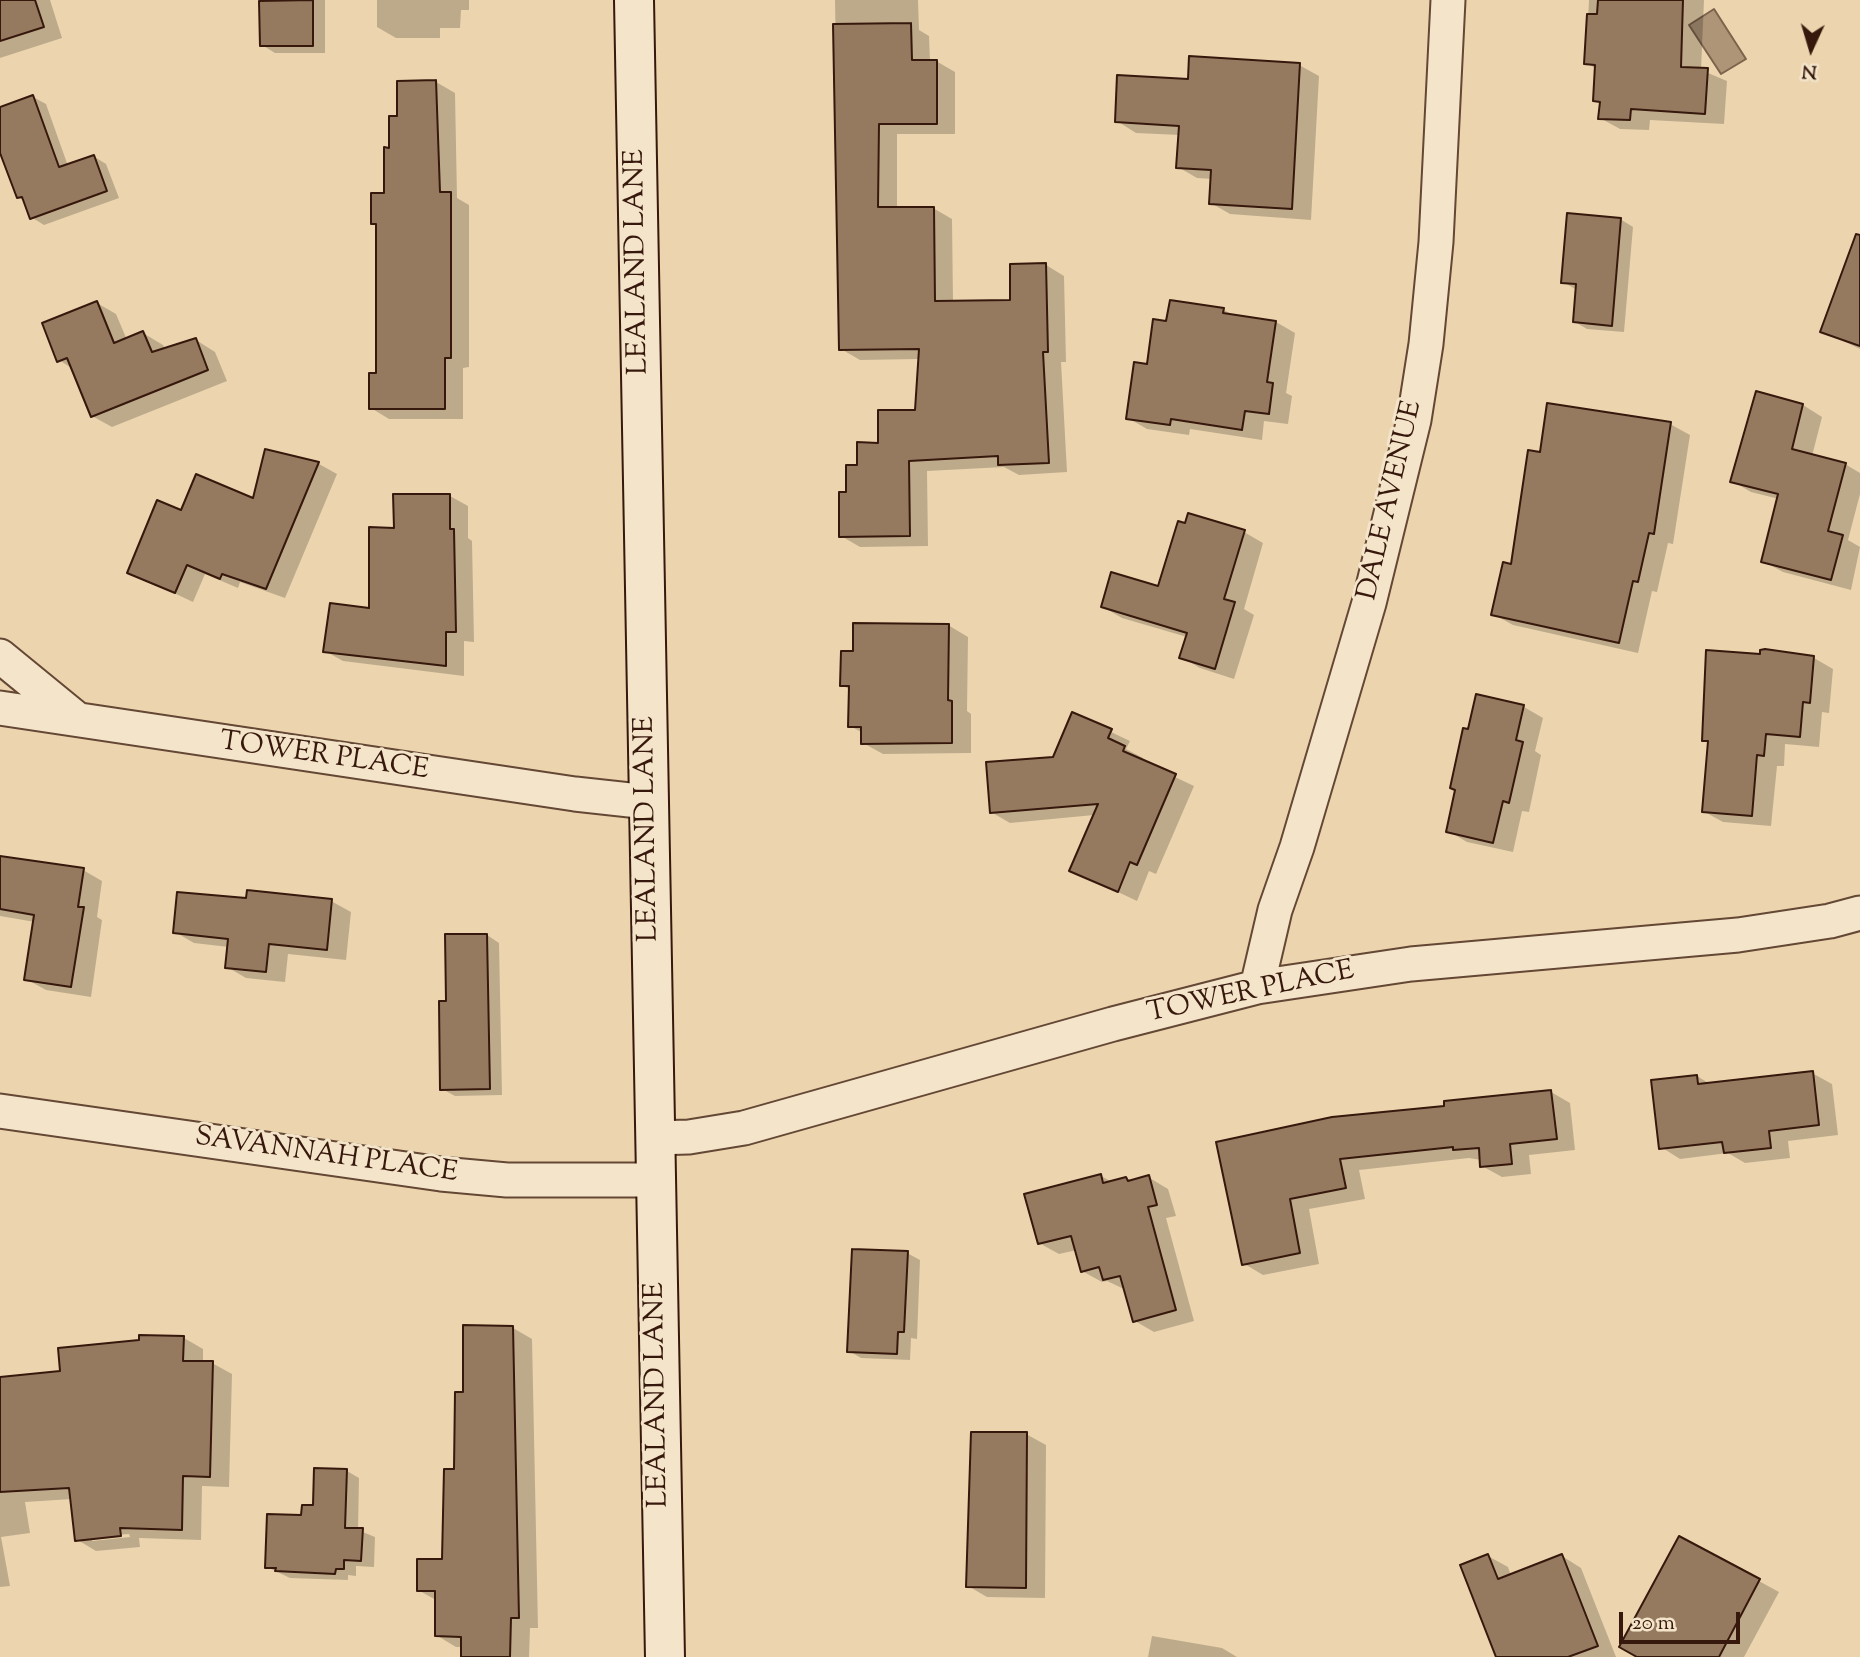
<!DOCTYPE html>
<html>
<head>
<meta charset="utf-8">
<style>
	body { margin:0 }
	#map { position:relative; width:1860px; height:1657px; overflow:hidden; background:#ecd5ae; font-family:"Sorts Mill Goudy",serif }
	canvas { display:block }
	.north { position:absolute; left:1776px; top:14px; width:70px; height:70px; -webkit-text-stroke:5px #f3e4ca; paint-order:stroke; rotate:184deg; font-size:19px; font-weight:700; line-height:28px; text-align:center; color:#37180c }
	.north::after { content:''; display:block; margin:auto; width:24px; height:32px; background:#37180c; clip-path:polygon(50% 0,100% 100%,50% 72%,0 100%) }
	.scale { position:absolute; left:1619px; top:1612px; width:121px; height:32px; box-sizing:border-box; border:4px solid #37180c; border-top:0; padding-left:9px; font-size:21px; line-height:24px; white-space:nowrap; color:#37180c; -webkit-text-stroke:5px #f3e4ca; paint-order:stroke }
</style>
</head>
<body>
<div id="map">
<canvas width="1860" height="1657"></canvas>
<div class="north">N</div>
<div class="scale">20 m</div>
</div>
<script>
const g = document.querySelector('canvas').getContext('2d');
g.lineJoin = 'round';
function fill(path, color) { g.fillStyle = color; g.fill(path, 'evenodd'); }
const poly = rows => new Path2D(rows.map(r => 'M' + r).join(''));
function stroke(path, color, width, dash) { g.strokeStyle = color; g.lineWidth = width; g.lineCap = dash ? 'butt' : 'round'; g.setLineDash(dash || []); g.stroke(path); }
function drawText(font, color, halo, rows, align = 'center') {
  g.font = font + ' "Sorts Mill Goudy",serif'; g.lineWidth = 6; g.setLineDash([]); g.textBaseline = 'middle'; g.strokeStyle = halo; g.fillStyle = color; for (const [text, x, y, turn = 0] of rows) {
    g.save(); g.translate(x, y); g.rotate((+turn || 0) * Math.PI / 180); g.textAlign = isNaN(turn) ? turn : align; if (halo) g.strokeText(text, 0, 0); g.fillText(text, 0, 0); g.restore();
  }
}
const water = poly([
	[1714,9,1746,59,1721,74,1689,25,1714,9]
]);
fill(water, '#ae9577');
stroke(water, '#7e634c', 2);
fill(poly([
	[0,0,50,0,62,38,0,58],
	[276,0,325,0,325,53,275,53,262,45],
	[377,0,469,0,469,10,461,10,460,28,440,28,440,38,396,38,377,27],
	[835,0,918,0,919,30,929,36,930,61,936,61,955,72,955,134,897,134,897,209,933,208,952,219,953,302,1012,302,1046,265,1064,276,1066,362,1061,362,1067,472,1019,475,1004,467,927,471,928,546,860,547,841,536,848,494,859,466,916,412,920,359,860,360,841,349],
	[1589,0,1704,0,1701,70,1727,81,1724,124,1650,120,1649,130,1620,129,1600,118,1601,104,1595,100,1597,69,1586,63],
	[1299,65,1319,76,1311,220,1230,214,1211,203,1213,179,1197,178,1178,167,1180,135,1136,133,1117,121,1189,81],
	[436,82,455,93,457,198,469,205,469,367,463,368,463,419,389,419,371,408,378,374,378,227,373,223,386,195,390,149,399,118],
	[33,97,46,104,68,166,93,156,106,164,119,198,44,225,31,217,24,201,18,197,0,147,0,109],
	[1620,219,1633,227,1624,332,1587,329,1575,322,1577,290,1563,282],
	[1860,266,1860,349,1822,331],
	[97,303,116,314,127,340,143,333,163,345,165,349,196,340,215,352,227,381,112,427,92,416,73,369,59,360],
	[1224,310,1235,316,1276,322,1295,333,1286,393,1292,396,1288,424,1264,421,1262,440,1190,429,1189,435,1147,429,1128,418,1168,323],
	[1803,405,1822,417,1812,456,1845,464,1860,473,1860,494,1848,540,1860,547,1851,590,1783,572,1763,561,1779,499,1751,492,1732,481],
	[1670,424,1690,435,1673,544,1668,543,1657,592,1652,591,1638,653,1513,625,1493,614,1513,566,1542,454],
	[266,451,319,464,337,474,285,598,240,582,238,588,205,574,193,602,129,572,182,512,254,500],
	[450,496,468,506,468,538,472,541,474,642,464,641,464,676,343,661,325,651,371,610,396,529],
	[1244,532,1263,543,1244,609,1254,615,1234,679,1200,668,1181,657,1187,637,1122,618,1103,607,1159,588],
	[948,625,968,637,967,711,971,714,971,753,883,754,863,743,863,733,850,726,850,690,842,685,854,653],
	[1814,658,1833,669,1829,713,1822,712,1819,747,1785,744,1784,766,1777,766,1771,826,1723,822,1703,811,1709,743,1704,740],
	[1524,707,1543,718,1535,751,1541,755,1529,812,1522,811,1513,852,1467,842,1448,831,1469,731],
	[1073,714,1130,741,1126,749,1143,758,1141,761,1194,786,1156,874,1149,871,1137,901,1071,870,1094,815,1010,823,991,812,1054,759],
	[0,857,83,870,102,881,97,917,102,920,91,997,46,990,26,979,35,922,0,916],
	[331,901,351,912,346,960,288,954,285,982,246,978,227,967,229,947,194,943,175,932],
	[487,935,499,943,502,1095,455,1096,442,1089,447,1002],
	[1812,1073,1832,1084,1838,1135,1788,1141,1790,1158,1745,1163,1728,1153,1680,1159,1661,1147,1697,1076,1710,1084],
	[1551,1092,1570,1103,1575,1150,1529,1155,1531,1174,1502,1177,1482,1166,1481,1160,1469,1158,1359,1170,1365,1199,1309,1209,1319,1264,1263,1275,1243,1263,1218,1143],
	[1101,1176,1112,1182,1148,1177,1168,1189,1176,1216,1166,1218,1194,1321,1154,1332,1135,1321,1126,1290,1107,1281,1102,1282,1082,1271,1077,1250,1059,1254,1039,1243],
	[907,1253,920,1260,917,1339,911,1338,910,1360,861,1358,849,1351],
	[513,1328,532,1339,538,1628,530,1628,529,1657,463,1657,463,1647,456,1647,436,1635,436,1600,418,1590,443,1561,465,1393],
	[140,1336,184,1338,203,1349,203,1363,212,1363,232,1374,229,1487,202,1486,201,1540,139,1538,140,1547,96,1551,76,1539,72,1499,25,1502,30,1533,1,1537,10,1586,0,1587,0,1386,62,1373,140,1342],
	[129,1534,130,1537,92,1541,92,1537],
	[1026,1434,1046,1445,1045,1598,987,1597,968,1586],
	[347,1471,359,1478,358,1530,375,1537,374,1567,356,1566,356,1576,348,1575,348,1580,290,1578,267,1567,303,1517],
	[1680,1538,1779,1592,1744,1657,1641,1657],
	[1488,1556,1508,1567,1511,1576,1562,1556,1581,1568,1616,1657,1498,1657],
	[1152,1636,1222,1648,1237,1657,1148,1657]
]), '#0003');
const building = poly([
	[0,0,35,0,44,27,0,41,0,0],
	[313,0,313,46,260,46,259,1,313,0],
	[1598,0,1683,0,1681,67,1708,68,1705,114,1631,109,1630,120,1598,119,1600,102,1593,101,1595,65,1584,64,1587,14,1597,14,1598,0],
	[911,23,912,60,937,60,937,124,879,124,878,207,934,207,935,301,1010,300,1010,264,1046,263,1048,352,1043,352,1049,463,998,465,998,456,909,461,910,536,839,537,839,492,846,492,846,465,857,465,857,442,878,443,878,410,915,410,919,349,839,350,833,24,911,23],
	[1189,56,1300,63,1292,209,1209,204,1211,170,1176,168,1179,126,1115,122,1117,75,1188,79,1189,56],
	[436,80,440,192,451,192,451,358,445,358,445,409,369,409,369,373,376,373,376,224,371,224,371,193,384,193,384,147,389,148,389,116,397,116,397,81,436,80],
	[33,95,59,167,94,155,107,191,30,219,22,197,17,198,0,153,0,107,33,95],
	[1567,213,1621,218,1612,326,1573,322,1576,284,1561,283,1567,213],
	[1856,234,1860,235,1860,346,1820,332,1856,234],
	[1170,300,1224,308,1223,313,1276,321,1267,382,1273,383,1269,414,1245,411,1242,430,1171,419,1170,425,1126,419,1134,362,1147,364,1153,319,1166,321,1170,300],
	[97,301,114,343,143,331,152,352,196,338,208,370,91,417,67,358,57,362,42,323,97,301],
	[1756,391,1803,404,1792,449,1846,463,1828,531,1843,535,1831,580,1761,562,1778,494,1730,482,1756,391],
	[1547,403,1671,422,1654,534,1649,533,1638,582,1633,581,1619,643,1491,615,1503,562,1511,564,1528,450,1540,452,1547,403],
	[265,449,319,462,266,589,222,574,220,579,187,565,175,593,127,573,157,500,181,510,196,474,253,498,265,449],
	[393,494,450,494,450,529,454,529,456,632,446,632,446,666,323,652,330,603,369,608,369,527,394,528,393,494],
	[1188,513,1245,530,1224,599,1235,602,1215,669,1179,658,1187,633,1101,607,1111,572,1158,586,1178,521,1185,523,1188,513],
	[853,623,949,624,948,700,952,701,952,743,861,744,861,727,848,727,849,686,840,686,841,651,853,651,853,623],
	[1765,649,1814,656,1810,703,1803,702,1800,737,1766,734,1764,756,1757,755,1752,816,1702,812,1708,741,1702,741,1706,650,1760,654,1760,650,1765,649],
	[1476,694,1524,705,1516,740,1523,742,1509,803,1503,801,1493,843,1446,832,1455,790,1450,788,1463,728,1468,729,1476,694],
	[1072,712,1112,729,1108,738,1125,746,1123,751,1176,774,1137,865,1130,862,1118,892,1069,871,1098,804,990,813,986,762,1053,757,1072,712],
	[0,856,84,868,78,907,84,907,71,987,24,980,34,915,0,909,0,856],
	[247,890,332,899,327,950,269,944,266,972,225,968,228,939,173,933,177,892,246,898,247,890],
	[445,934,487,934,490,1089,440,1090,439,1001,446,1001,445,934],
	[1813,1071,1819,1125,1769,1131,1771,1148,1724,1153,1722,1142,1659,1149,1651,1080,1697,1075,1698,1084,1813,1071],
	[1551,1090,1557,1139,1510,1144,1512,1164,1480,1167,1479,1148,1453,1150,1453,1147,1340,1159,1346,1188,1290,1199,1300,1253,1242,1265,1216,1142,1332,1117,1444,1106,1444,1101,1551,1090],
	[1101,1174,1103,1183,1126,1177,1128,1181,1149,1175,1157,1205,1148,1207,1176,1310,1133,1322,1120,1276,1103,1280,1099,1267,1081,1272,1071,1236,1038,1244,1024,1194,1101,1174],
	[852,1249,908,1251,904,1332,898,1332,897,1354,847,1352,852,1249],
	[463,1325,513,1326,519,1618,511,1618,510,1657,461,1657,461,1637,435,1636,435,1591,417,1591,417,1559,442,1559,444,1469,454,1469,455,1392,463,1392,463,1325],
	[139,1335,184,1336,183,1361,213,1361,210,1477,183,1476,182,1530,120,1528,121,1536,75,1541,69,1488,0,1492,0,1377,60,1371,58,1348,139,1340,139,1335],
	[971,1432,1027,1432,1026,1588,966,1587,971,1432],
	[314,1468,347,1469,345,1528,363,1528,361,1561,344,1560,344,1569,336,1569,335,1574,275,1571,276,1568,265,1568,267,1514,301,1515,302,1505,313,1505,314,1468],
	[1679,1536,1760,1579,1719,1657,1637,1657,1619,1647,1679,1536],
	[1488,1554,1498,1579,1562,1554,1598,1646,1568,1657,1496,1657,1460,1565,1488,1554]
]);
fill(building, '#957a60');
stroke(building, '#37180c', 2);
const street = poly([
	[0,656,77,719],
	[0,708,575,794,648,802],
	[1257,987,1275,910,1297,847,1369,603,1414,420,1426,344,1436,242,1448,0],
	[0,1111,441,1174,507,1180,655,1180],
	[654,1138,689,1137,744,1128,1113,1024,1257,987,1411,964,1738,935,1830,921,1860,913]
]);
const secondary = poly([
	[634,0,665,1657]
]);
stroke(street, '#644734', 37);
stroke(secondary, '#37180c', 42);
stroke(street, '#f3e4ca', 33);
stroke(secondary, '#f3e4ca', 38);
drawText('28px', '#37180c', '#f3e4ca', [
	["LEALAND LANE",639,262,-91],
	["DALE AVENUE",1392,501,-77],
	["TOWER PLACE",324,758,8],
	["LEALAND LANE",649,829,-91],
	["TOWER PLACE",1251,994,-12],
	["SAVANNAH PLACE",326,1157,8],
	["LEALAND LANE",659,1395,-91]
]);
</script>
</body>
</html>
